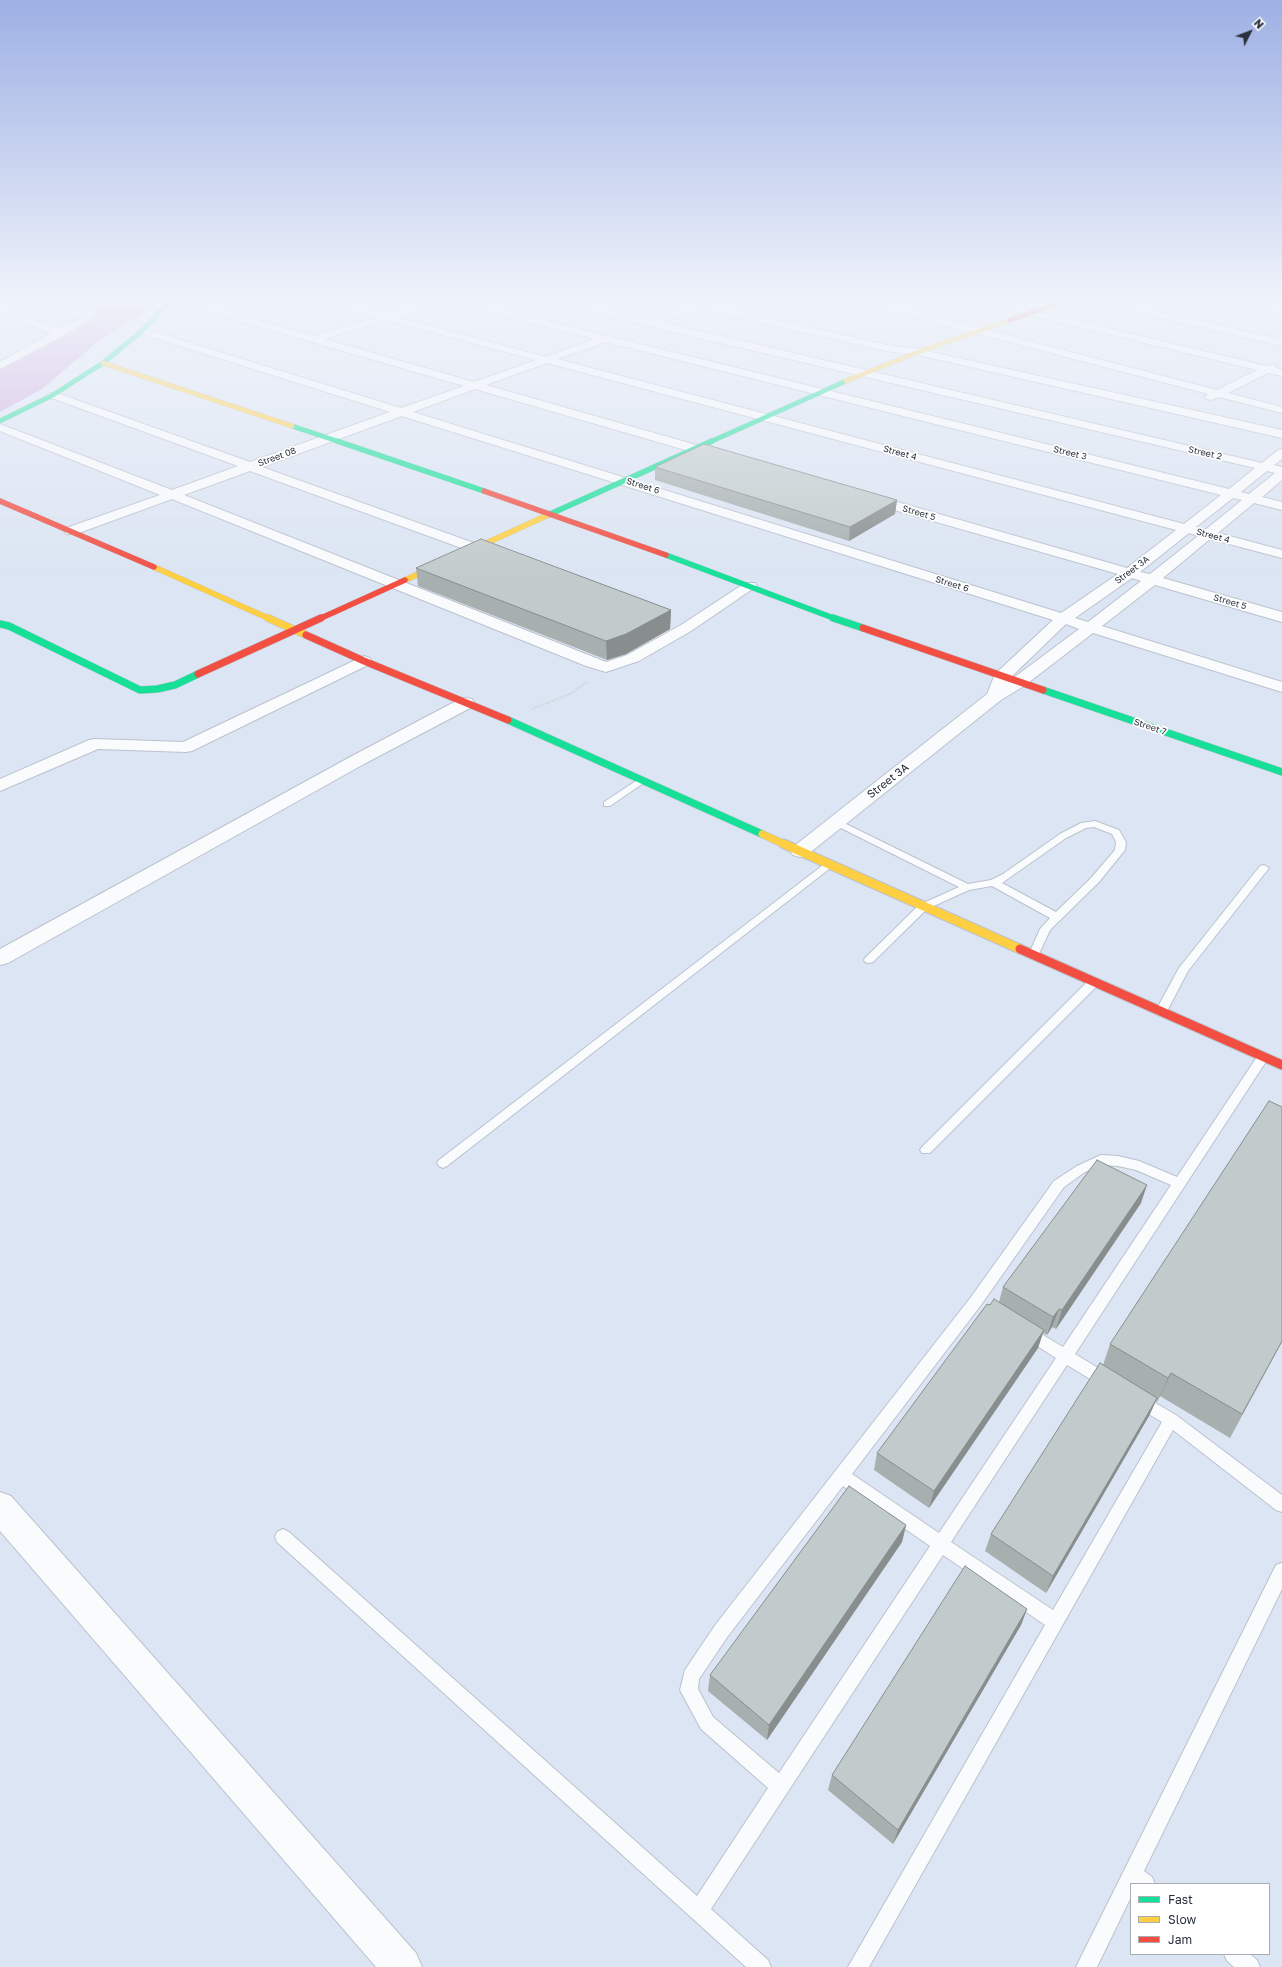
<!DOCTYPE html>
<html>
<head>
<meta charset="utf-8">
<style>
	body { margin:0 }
	#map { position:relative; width:1282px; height:1967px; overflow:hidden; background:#dce5f3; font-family:"Golos Text",sans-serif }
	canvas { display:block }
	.legend { position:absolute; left:1130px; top:1883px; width:140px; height:72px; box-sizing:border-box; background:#fff; border:1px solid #a9acb1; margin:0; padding:5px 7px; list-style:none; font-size:12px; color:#28303d }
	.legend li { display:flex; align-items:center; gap:8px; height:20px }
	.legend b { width:20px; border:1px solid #a9acb1 }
	.north { position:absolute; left:1230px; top:12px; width:40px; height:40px; -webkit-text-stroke:3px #fff; paint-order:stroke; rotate:48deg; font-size:11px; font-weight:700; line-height:16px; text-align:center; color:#28303d }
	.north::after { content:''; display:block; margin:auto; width:14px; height:18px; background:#28303d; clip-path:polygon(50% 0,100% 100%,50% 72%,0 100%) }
</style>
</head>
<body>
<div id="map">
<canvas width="1282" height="1967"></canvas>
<ul class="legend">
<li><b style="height:5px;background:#16e098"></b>Fast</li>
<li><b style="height:5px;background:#ffcf43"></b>Slow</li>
<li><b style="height:5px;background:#f24e42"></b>Jam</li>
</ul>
<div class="north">N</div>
</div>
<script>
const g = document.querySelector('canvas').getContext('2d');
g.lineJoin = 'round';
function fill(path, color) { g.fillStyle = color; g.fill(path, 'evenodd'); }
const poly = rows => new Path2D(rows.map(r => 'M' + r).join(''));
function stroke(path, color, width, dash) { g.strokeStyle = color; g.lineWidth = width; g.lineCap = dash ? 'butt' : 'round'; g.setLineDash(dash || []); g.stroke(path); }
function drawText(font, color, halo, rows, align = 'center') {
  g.font = font + ' "Golos Text",sans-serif'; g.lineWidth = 3.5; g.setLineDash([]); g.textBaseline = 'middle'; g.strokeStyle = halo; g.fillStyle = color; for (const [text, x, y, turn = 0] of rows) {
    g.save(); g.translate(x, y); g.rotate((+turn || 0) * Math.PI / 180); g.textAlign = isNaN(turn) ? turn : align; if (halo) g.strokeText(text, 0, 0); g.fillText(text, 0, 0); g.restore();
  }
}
fill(poly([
	[99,303,158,303,95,344,42,389,0,412,0,370,66,335,94,318]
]), '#cfaade');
const lane = poly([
	[642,777,647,780,645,782,610,806,604,806,604,802,642,777],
	[836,819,968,884,991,880,1003,874,1060,834,1081,823,1095,821,1119,830,1126,842,1125,850,1099,882,1050,930,1037,958,1029,958,1028,956,1040,929,1050,918,992,886,969,890,927,909,873,962,869,963,865,962,864,960,865,958,919,905,959,887,833,824,831,822,833,820,836,819],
	[1094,827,1112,834,1116,842,1115,850,1091,878,1056,912,1002,883,1066,838,1086,828,1094,827],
	[830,861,833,862,835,864,833,866,447,1166,443,1168,439,1166,437,1163,439,1160,827,862,830,861],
	[1264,865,1269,868,1188,971,1165,1015,1157,1015,1155,1012,1179,968,1260,866,1264,865],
	[1094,978,1099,982,1098,985,930,1153,922,1153,920,1150,922,1147,1090,979,1094,978],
	[1263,1053,1267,1054,1269,1057,1267,1060,1075,1354,1110,1375,1112,1380,1110,1385,1105,1386,1100,1385,1067,1365,951,1542,1053,1610,1162,1422,1135,1406,1133,1401,1135,1396,1140,1394,1176,1415,1282,1495,1282,1512,1276,1510,1173,1430,869,1967,848,1967,1045,1625,943,1555,711,1909,768,1960,771,1967,746,1967,277,1542,275,1537,277,1532,283,1529,289,1532,697,1896,768,1788,701,1729,680,1690,685,1670,716,1624,971,1297,1054,1181,1077,1166,1101,1155,1118,1156,1139,1161,1177,1177,1259,1054,1263,1053],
	[1102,1165,1118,1166,1136,1170,1171,1185,1063,1347,1033,1329,1028,1327,1023,1329,1021,1333,1023,1337,1056,1358,939,1533,852,1474,981,1305,1064,1187,1085,1172,1102,1165],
	[843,1486,930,1546,779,1773,713,1717,698,1689,699,1679,728,1636,843,1486],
	[1282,1563,1282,1589,1144,1871,1152,1877,1155,1884,1131,1884,1131,1897,1097,1967,1076,1967,1276,1565,1282,1563],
	[1224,1954,1250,1954,1257,1960,1260,1967,1234,1967,1227,1961,1224,1954]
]);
const street = poly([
	[182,303,197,303,313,336,375,318,328,305,326,303,342,303,385,314,424,303,439,303,437,305,396,317,546,357,595,339,459,305,457,303,473,303,1229,489,1255,468,648,326,565,305,563,303,580,303,650,319,689,306,688,303,713,303,710,305,887,345,918,349,1282,430,1282,438,918,355,887,351,700,309,661,322,1262,463,1278,450,1282,449,1282,459,1274,465,1282,467,1282,480,1262,497,1282,502,1282,510,1254,503,1218,533,1282,550,1282,558,1210,539,1163,578,1282,612,1282,622,1155,585,1102,626,1282,682,1282,692,1093,633,1024,686,1001,700,807,855,800,857,793,855,790,851,793,847,987,694,995,674,1053,620,402,416,262,467,499,552,501,555,499,558,489,558,250,471,184,495,606,662,627,655,681,625,745,583,755,583,757,586,691,631,639,661,606,672,586,666,172,499,76,534,66,534,64,531,66,528,160,495,0,431,0,424,172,490,238,466,49,397,47,395,49,393,57,393,250,462,390,412,139,333,137,331,139,329,145,329,401,408,464,386,184,305,182,303],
	[386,320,536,360,474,382,324,339,386,320],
	[606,342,1221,495,1184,524,557,359,606,342],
	[547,363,1176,530,1127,568,873,495,868,494,863,495,862,498,863,501,1118,574,1061,613,413,412,475,389,713,458,721,458,723,455,721,452,486,385,547,363],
	[1267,471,1275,473,1249,494,1241,492,1267,471],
	[1233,498,1242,500,1205,530,1196,527,1233,498],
	[1189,533,1198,536,1150,574,1140,572,1189,533],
	[1132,578,1141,581,1088,622,1075,618,1132,578],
	[1066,624,1079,629,1008,682,1009,679,1066,624],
	[866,303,882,303,1217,390,1257,370,989,305,987,303,1003,303,1266,366,1276,365,1276,368,1282,370,1282,376,1268,373,1228,393,1282,407,1282,413,1219,397,1211,400,1207,399,1205,397,1208,394,868,305,866,303],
	[1106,303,1123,303,1282,340,1282,346,1111,306,1106,303],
	[1238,303,1256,303,1282,308,1282,314,1243,306,1238,303],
	[0,308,59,329,76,320,82,320,84,322,64,335,0,369,0,362,51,333,0,314,0,308],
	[364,656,370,658,372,661,370,664,192,751,186,752,98,749,0,791,0,779,89,740,95,739,183,742,364,656],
	[466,698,472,699,474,703,472,707,364,764,8,963,0,965,0,949,352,756,460,699,466,698],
	[0,1492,11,1496,416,1953,422,1967,376,1967,0,1531,0,1492]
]);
const fastFar2 = poly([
	[0,421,53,395,103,363,142,331,168,303],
	[292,426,340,442],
	[710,442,846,381]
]);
const fastFar1 = poly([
	[337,441,484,491],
	[548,515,712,441],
	[666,555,836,619]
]);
const fast = poly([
	[833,618,863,628],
	[0,624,9,626,140,690,157,689,175,685,198,674],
	[1043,690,1282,772],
	[508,720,762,834]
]);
const slowFar3 = poly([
	[103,363,292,426],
	[846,381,918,352,1010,320]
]);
const slowFar2 = poly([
	[154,567,270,619],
	[405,580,548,515]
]);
const slowFar1 = poly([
	[268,618,306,635],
	[762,834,786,845]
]);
const slow = poly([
	[784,844,1020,949]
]);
const jamFar3 = poly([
	[1010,320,1061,303]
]);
const jamFar2 = poly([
	[484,491,666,555],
	[0,501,154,567],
	[319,619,405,580]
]);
const jamFar1 = poly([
	[863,628,1043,690],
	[306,635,364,661,508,720],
	[198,674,321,618]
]);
const jam = poly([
	[1020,949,1282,1065]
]);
stroke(lane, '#bac2ce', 2);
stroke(street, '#bac2ce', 2);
stroke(fastFar2, '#bac2ce', 5.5);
stroke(fastFar1, '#bac2ce', 6);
stroke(fast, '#bac2ce', 8);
stroke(slowFar3, '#bac2ce', 5.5);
stroke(slowFar2, '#bac2ce', 6);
stroke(slowFar1, '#bac2ce', 8);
stroke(slow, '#bac2ce', 11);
stroke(jamFar3, '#bac2ce', 5.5);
stroke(jamFar2, '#bac2ce', 6);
stroke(jamFar1, '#bac2ce', 8);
stroke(jam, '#bac2ce', 11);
stroke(poly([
	[532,709,572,693,588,681]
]), '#ced1d5', 2, [1.5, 1.5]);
fill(lane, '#fafbfd');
fill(street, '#fafbfd');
stroke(fastFar2, '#16e098', 4.5);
stroke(fastFar1, '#16e098', 5.5);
stroke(fast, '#16e098', 7);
stroke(slowFar3, '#ffcf43', 4.5);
stroke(slowFar2, '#ffcf43', 5.5);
stroke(slowFar1, '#ffcf43', 7);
stroke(slow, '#ffcf43', 9);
stroke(jamFar3, '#f24e42', 4.5);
stroke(jamFar2, '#f24e42', 5.5);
stroke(jamFar1, '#f24e42', 7);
stroke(jam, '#f24e42', 9);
fill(poly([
	[655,467,897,500,895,514,849,541,655,480],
	[416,568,671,610,670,629,626,654,607,660,418,586],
	[1141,1203,1056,1329,1052,1327,1047,1335,1043,1333,1038,1348,929,1508,874,1470,877,1453,990,1305,999,1302,1003,1287],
	[1282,1342,1230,1438,1160,1396,1157,1402,1156,1401,1149,1416,1046,1593,985,1551,991,1534,1103,1365,1110,1344],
	[906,1525,902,1542,767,1740,708,1691,710,1675],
	[1027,1609,1021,1625,893,1844,828,1790,832,1775]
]), '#a7afaf');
fill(poly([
	[897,500,895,514,849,541,850,527],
	[671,610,670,629,626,654,607,660,606,641],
	[1147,1185,1141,1203,1056,1329,1062,1310],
	[1059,1309,1052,1327,1047,1335,1053,1317],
	[1044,1330,1038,1348,929,1508,934,1491],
	[1171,1373,1160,1396,1157,1402,1168,1378],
	[1157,1398,1149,1416,1046,1593,1053,1576],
	[906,1525,902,1542,767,1740,769,1725],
	[1027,1609,1021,1625,893,1844,898,1830]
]), '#888e8e');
const building = poly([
	[704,444,897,500,850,527,655,467,704,444],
	[481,539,671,610,626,634,606,641,416,568,481,539],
	[1269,1101,1282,1107,1282,1341,1242,1414,1171,1373,1168,1378,1110,1344,1269,1101],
	[1097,1160,1147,1185,1062,1310,1059,1309,1053,1317,1003,1287,1097,1160],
	[994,1299,1044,1330,934,1491,877,1453,987,1304,990,1305,994,1299],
	[1100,1363,1157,1398,1053,1576,991,1534,1100,1363],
	[849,1486,906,1525,769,1725,710,1675,849,1486],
	[965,1566,1027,1609,898,1830,832,1775,965,1566]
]);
fill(building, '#c2cbcb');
stroke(building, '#888e8e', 1);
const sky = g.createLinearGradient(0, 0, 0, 578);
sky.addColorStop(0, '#9eb0e4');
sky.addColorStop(0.52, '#eff3fa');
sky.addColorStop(1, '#eff3fa00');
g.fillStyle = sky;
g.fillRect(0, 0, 1282, 578);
drawText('9px', '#28303d', '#fff', [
	["Street 4",900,453,15],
	["Street 3",1070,453,14],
	["Street 2",1205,453,13],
	["Street 08",277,457,-20],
	["Street 6",643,486,18],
	["Street 5",919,513,16],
	["Street 4",1213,536,15],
	["Street 3A",1132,570,-37],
	["Street 6",952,584,17],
	["Street 5",1230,602,16],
	["Street 7",1150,727,19]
]);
drawText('11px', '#28303d', '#fff', [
	["Street 3A",888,781,-38]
]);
</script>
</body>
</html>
